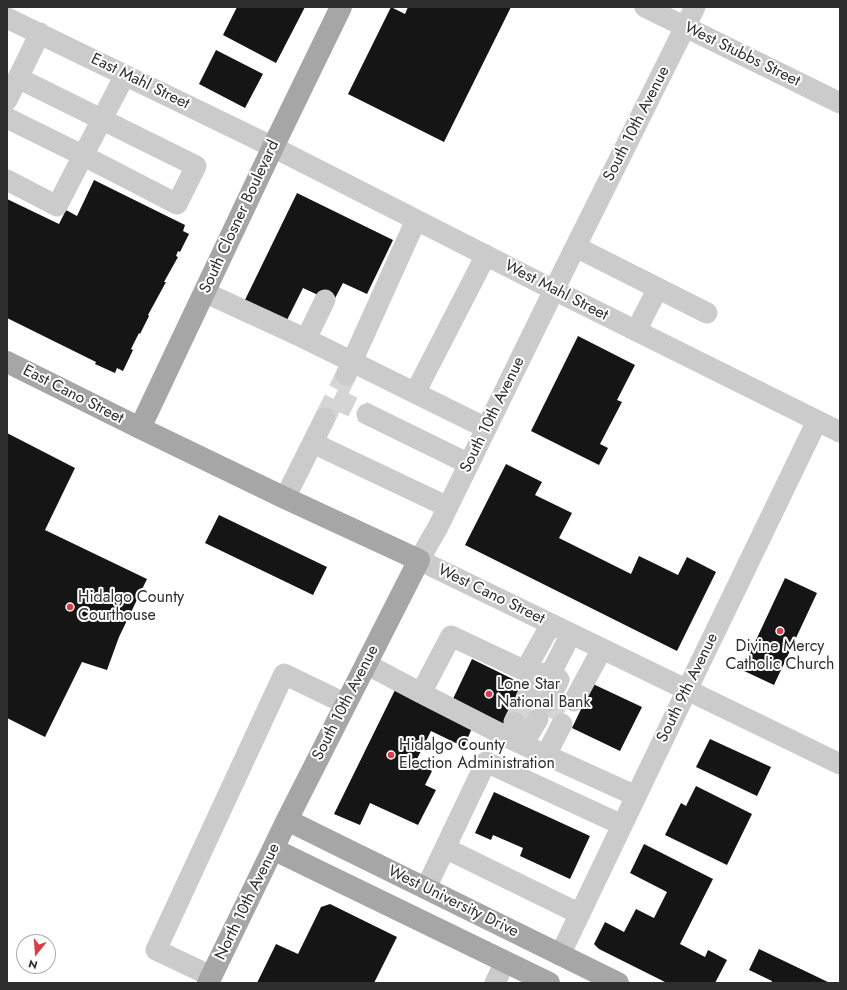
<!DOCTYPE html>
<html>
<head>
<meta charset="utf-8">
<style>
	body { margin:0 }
	#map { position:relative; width:847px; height:990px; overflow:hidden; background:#fff; font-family:Jost,sans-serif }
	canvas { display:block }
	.frame { position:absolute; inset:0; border:8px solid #2e2e2e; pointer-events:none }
	.north { position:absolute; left:16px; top:934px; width:40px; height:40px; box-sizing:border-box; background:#fff; border:1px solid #ababab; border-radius:50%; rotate:197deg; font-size:11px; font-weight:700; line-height:16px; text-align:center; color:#2e2e2e }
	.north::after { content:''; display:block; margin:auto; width:14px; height:18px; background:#d63f49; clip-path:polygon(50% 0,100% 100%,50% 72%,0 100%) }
</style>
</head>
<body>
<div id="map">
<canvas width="847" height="990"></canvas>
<div class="frame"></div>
<div class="north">N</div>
</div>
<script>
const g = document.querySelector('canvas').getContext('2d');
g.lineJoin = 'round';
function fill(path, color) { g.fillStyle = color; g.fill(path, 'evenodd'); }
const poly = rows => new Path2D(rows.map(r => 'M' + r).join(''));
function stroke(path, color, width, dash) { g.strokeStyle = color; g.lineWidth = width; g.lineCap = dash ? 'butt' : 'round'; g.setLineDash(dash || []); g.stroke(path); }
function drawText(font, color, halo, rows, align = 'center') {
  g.font = font + ' Jost,sans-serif'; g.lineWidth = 4; g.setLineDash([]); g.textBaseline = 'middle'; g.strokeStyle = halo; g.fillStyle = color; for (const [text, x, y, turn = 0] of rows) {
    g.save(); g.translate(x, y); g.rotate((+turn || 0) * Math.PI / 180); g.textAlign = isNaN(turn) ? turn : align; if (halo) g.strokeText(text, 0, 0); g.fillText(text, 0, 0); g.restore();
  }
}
fill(poly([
	[237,7,305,7,276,63,223,35],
	[391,7,405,14,408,7,511,7,444,142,348,94],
	[216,50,263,74,245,108,199,84],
	[94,180,185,225,183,231,189,234,180,252,178,251,176,256,178,257,164,282,166,282,148,315,149,316,140,334,139,333,131,349,133,350,123,371,117,368,115,373,95,364,96,362,7,318,7,199,59,224,66,210,77,216],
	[297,193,393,240,367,294,343,283,333,302,303,288,285,324,243,304],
	[578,336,635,365,617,400,622,402,600,444,608,448,599,465,531,431],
	[7,433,75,468,45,530,147,579,119,637,107,670,82,662,45,737,7,718],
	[506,464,542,482,535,495,572,513,559,538,631,574,639,556,678,575,687,557,716,572,677,651,465,545],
	[219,515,327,567,313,595,205,543],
	[785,578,817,593,774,685,742,670],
	[472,659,527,686,507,728,451,703],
	[593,684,642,707,620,751,572,728],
	[395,690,472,728,464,747,431,731,415,763,432,771,425,785,436,790,418,825,370,803,360,825,334,814],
	[710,739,771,767,757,796,696,767],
	[696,786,752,814,727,865,665,835,681,803,686,806],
	[494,792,590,836,570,879,520,856,523,848,493,835,491,840,475,833],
	[644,844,713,879,680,944,705,957,708,950,727,960,715,983,667,983,599,949,594,944,605,922,624,932,636,909,654,918,667,892,630,873],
	[330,904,397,937,374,983,257,983,276,944,298,954,321,907],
	[759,949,830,983,771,983,772,981,749,970]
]), '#151515');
stroke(poly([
	[334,398,367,414],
	[325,418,346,375],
	[550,718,558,702],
	[514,722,526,698]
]), '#d5d5d5', 21, [21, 10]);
stroke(poly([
	[645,7,840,103],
	[695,7,554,290,438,527,419,560,840,764],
	[7,18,273,147,554,290,840,432],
	[18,78,40,33],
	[7,100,18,78,196,166,177,204,84,156,7,118],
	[7,180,57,206,125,75],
	[576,247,707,313],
	[204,292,306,339,486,428],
	[636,331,658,288],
	[306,339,325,300],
	[346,375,416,220],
	[415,393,486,255],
	[367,414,469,464],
	[313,443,448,507],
	[285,498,325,418],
	[366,664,421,693,451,636,536,676],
	[525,671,551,624],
	[547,681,552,671,559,680,547,702],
	[421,693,515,741,636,796],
	[526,698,536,676,552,671,571,634],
	[574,701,602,649],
	[514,722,519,735,529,734,538,719],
	[546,755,562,724],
	[445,848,486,762,622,825],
	[426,888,445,848,580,914],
	[560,955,687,690,817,421],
	[211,976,156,950,284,674,346,704],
	[495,983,505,962]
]), '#cbcbcb', 21);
stroke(poly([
	[7,362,140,428,285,498,419,560,287,820,208,983],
	[140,428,273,147,341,7],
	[287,820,618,983],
	[273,849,549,983]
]), '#a6a6a6', 22);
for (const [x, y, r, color] of [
	[70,607,4,"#d63f49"],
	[780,631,4,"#d63f49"],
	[489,694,4,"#d63f49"],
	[391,755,4,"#d63f49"]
]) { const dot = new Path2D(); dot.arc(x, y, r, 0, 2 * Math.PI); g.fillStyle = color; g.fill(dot); stroke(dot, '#fff', 1.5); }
drawText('16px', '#2e2e2e', '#fff', [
	["West Stubbs Street",742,55,26],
	["East Mahl Street",140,82,26],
	["South 10th Avenue",637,124,-63],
	["South Closner Boulevard",240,217,-65],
	["West Mahl Street",556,291,27],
	["East Cano Street",73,395,27],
	["South 10th Avenue",493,415,-64],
	["West Cano Street",491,595,26],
	["South 9th Avenue",688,688,-64],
	["South 10th Avenue",346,703,-63],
	["North 10th Avenue",248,902,-64],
	["West University Drive",453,902,26]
]);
drawText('16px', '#2e2e2e', '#fff', [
	["Hidalgo County",78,598],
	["Courthouse",78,616],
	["Divine Mercy",780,647,"center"],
	["Catholic Church",780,665,"center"],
	["Lone Star",497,685],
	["National Bank",497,703],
	["Hidalgo County",399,746],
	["Election Administration",399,764]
], 'left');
</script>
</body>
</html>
